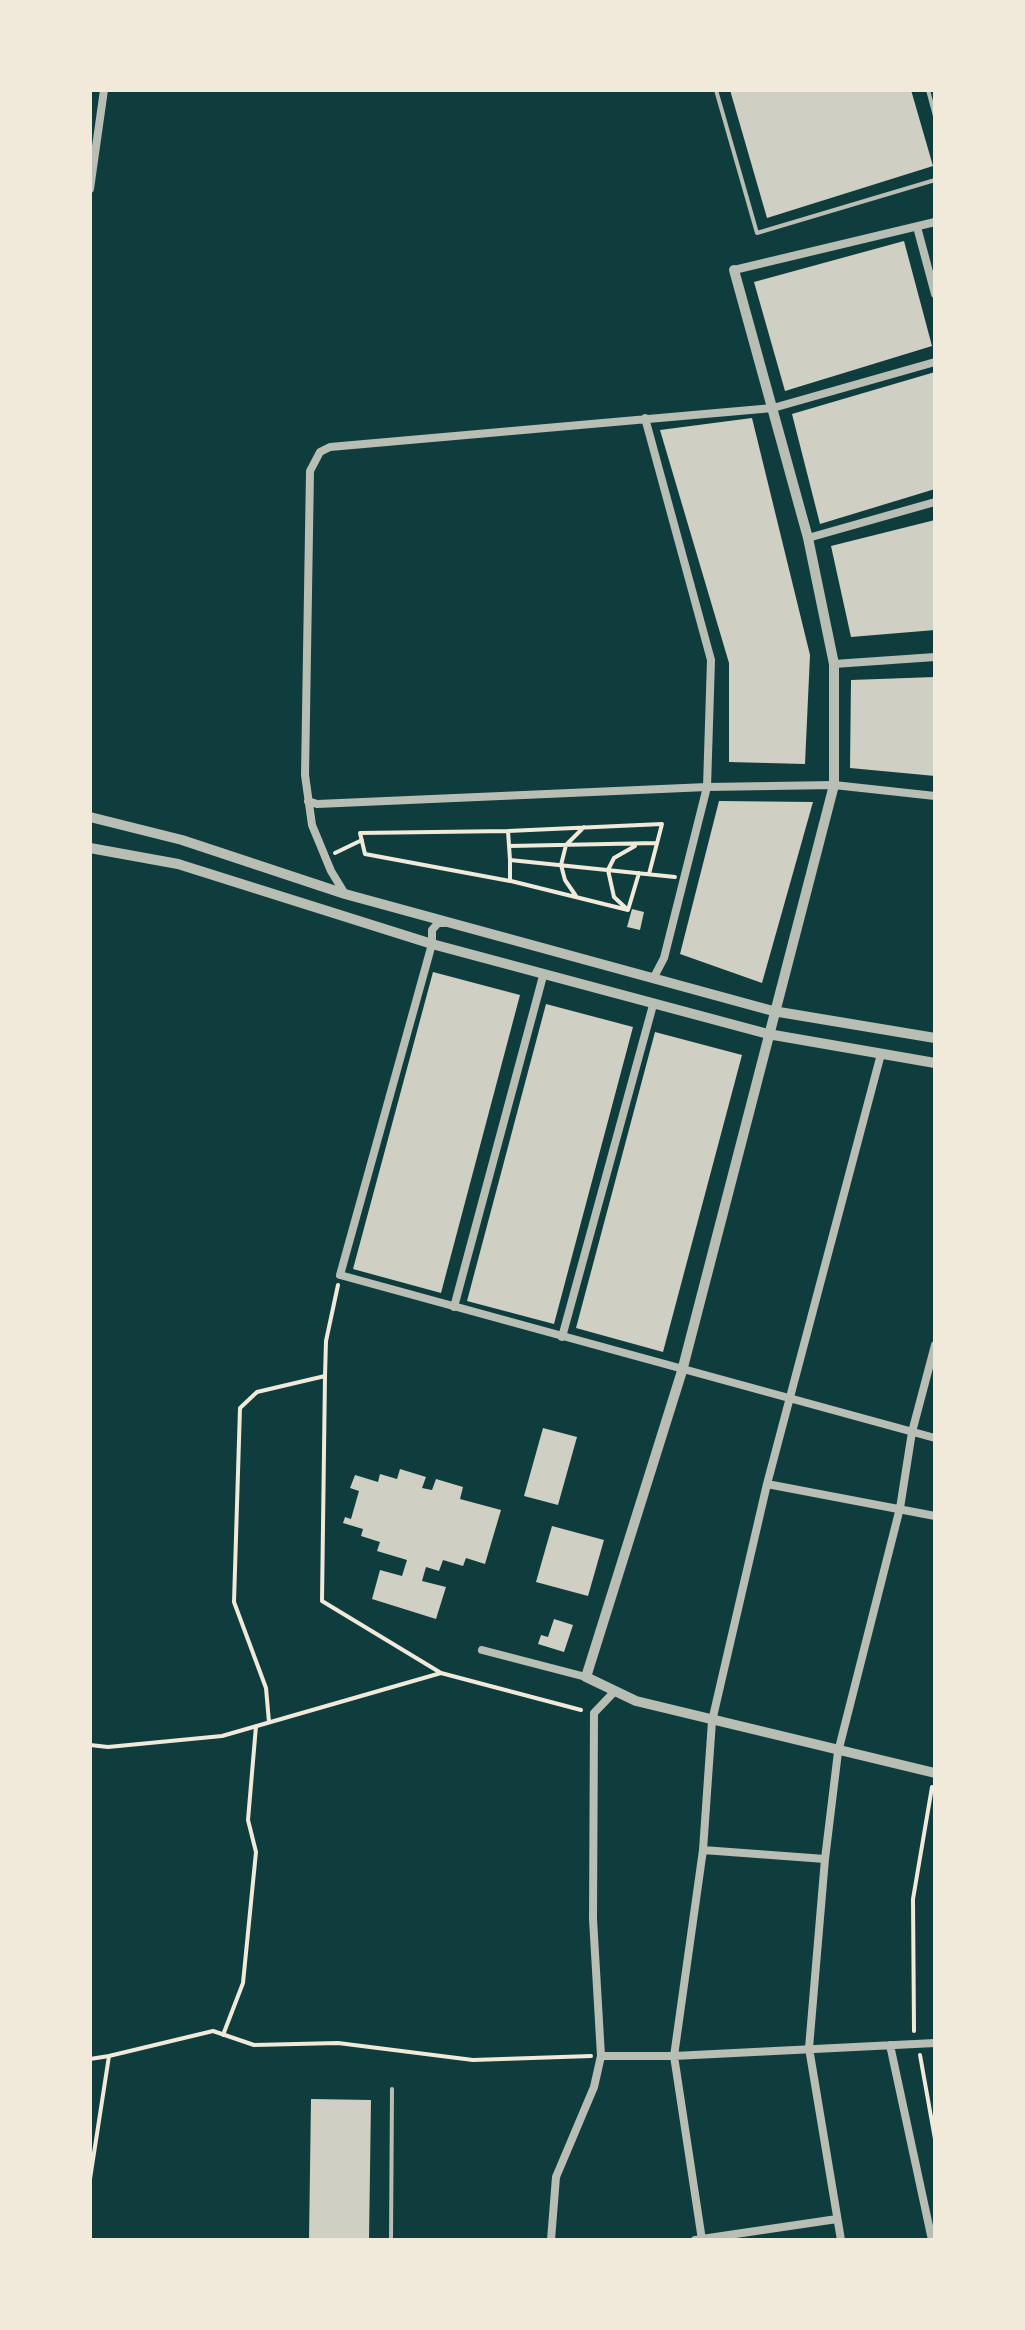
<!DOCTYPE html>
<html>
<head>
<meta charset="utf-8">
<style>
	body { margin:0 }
	#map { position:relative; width:1025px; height:2330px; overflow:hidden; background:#0f3d3e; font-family:"Exo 2",sans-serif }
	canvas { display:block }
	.frame { position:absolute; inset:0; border:92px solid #f1e9da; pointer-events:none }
</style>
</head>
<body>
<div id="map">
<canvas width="1025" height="2330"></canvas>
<div class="frame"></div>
</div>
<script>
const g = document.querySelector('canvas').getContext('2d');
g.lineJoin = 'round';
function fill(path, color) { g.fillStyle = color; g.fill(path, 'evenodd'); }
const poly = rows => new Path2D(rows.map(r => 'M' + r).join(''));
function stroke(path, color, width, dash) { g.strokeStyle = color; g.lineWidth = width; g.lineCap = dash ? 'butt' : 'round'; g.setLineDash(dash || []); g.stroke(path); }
fill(poly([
	[730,90,911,90,933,166,767,218],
	[904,241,932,346,785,391,754,282],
	[935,372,935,489,820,524,792,414],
	[752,418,810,655,805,764,729,762,729,663,660,430],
	[935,520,935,630,851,637,831,546],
	[935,677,935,776,850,768,851,680],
	[719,801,813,802,762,983,680,954],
	[632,909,644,912,640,930,627,927],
	[433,972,520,995,441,1293,353,1269],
	[546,1004,633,1027,554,1324,467,1301],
	[655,1032,742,1055,663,1352,576,1328],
	[543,1428,577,1437,558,1505,524,1496],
	[400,1469,426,1477,422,1488,432,1490,436,1479,463,1487,460,1499,501,1510,485,1564,466,1558,463,1566,443,1560,439,1571,426,1567,422,1581,446,1587,436,1619,372,1599,380,1570,402,1576,407,1560,377,1551,380,1542,361,1536,363,1529,343,1523,345,1517,351,1519,359,1491,350,1488,355,1475,378,1482,380,1474,397,1479],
	[552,1526,604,1540,588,1596,536,1582],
	[554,1619,573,1625,564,1652,538,1644,541,1635,548,1637],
	[311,2099,371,2100,369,2240,309,2240]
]), '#cfcfc3');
stroke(poly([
	[508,831,662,824,649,874],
	[509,846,657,843],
	[335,853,362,840],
	[510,860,508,831,360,833,365,854,510,881,510,860,675,877],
	[511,881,628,910,639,873],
	[576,896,565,880,561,865,566,845,584,827],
	[628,910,614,897,608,870,614,858,635,846],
	[325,1376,322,1601,441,1673],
	[269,1722,266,1688,234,1602,240,1408,257,1392,325,1376,326,1341,338,1285],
	[90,1745,108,1747,222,1736,441,1673,581,1710],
	[914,2031,913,1899,932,1787],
	[223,2035,243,1983,256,1852,248,1820,256,1726],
	[920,2055,935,2139],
	[90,2059,109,2056],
	[90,2179,109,2056,213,2031,254,2045,338,2043,473,2060,591,2056]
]), '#f1e9da', 4);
stroke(poly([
	[716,90,757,233,935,180],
	[928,90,935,116],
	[391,2240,392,2089]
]), '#b8beb3', 4);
stroke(poly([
	[90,189,104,90],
	[917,227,935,294],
	[734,270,935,222],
	[645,418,711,660,707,787,664,958,654,977],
	[808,538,935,502],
	[834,664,935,657],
	[308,801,317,804,707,787,834,785,935,796],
	[345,894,331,871,312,825,305,775,310,471,320,452,330,447,773,408,935,362],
	[444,923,438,923,432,930,432,944,340,1275,935,1438],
	[454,1307,543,976],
	[562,1337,653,1005],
	[767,1484,935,1516],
	[482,1650,586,1677],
	[703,1850,825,1859],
	[890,2045,932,2240],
	[601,2056,674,2056,935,2043],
	[551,2240,556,2177,594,2087,601,2056,593,1919,594,1713,615,1691],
	[695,2240,837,2219],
	[702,2240,674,2056,703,1850,712,1721,767,1484,881,1054],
	[841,2240,809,2048,825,1859,838,1752,900,1508,912,1432,935,1345]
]), '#b8beb3', 8);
stroke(poly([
	[734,270,808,538,834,664,834,785,682,1371,586,1677,636,1701,935,1773],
	[90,817,182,840,345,894,773,1011,935,1038],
	[90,848,178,864,432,944,768,1034,935,1063]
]), '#b8beb3', 10);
</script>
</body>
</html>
